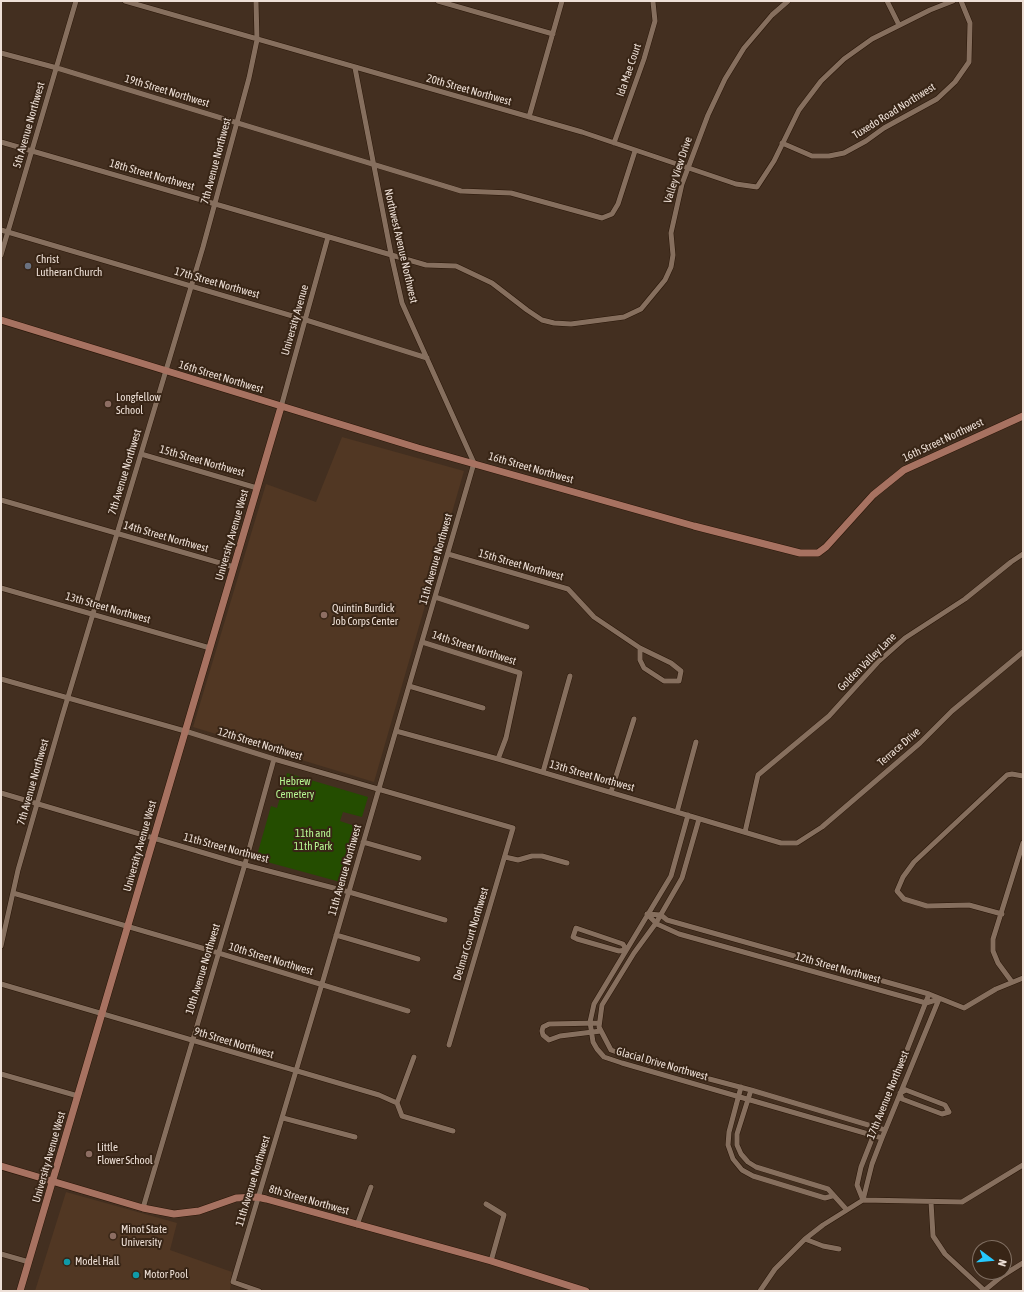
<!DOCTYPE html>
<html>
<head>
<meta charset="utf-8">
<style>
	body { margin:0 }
	#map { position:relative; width:1024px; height:1292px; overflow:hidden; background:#432f20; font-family:"Asap Condensed",sans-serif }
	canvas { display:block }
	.frame { position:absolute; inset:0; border:2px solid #eee0d7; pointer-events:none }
	.north { position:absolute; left:972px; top:1240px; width:40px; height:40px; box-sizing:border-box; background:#382516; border:1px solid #817063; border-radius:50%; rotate:106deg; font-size:11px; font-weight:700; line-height:16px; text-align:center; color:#eee0d7 }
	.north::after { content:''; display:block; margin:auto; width:14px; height:18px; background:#26c9fe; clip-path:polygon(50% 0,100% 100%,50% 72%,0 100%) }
</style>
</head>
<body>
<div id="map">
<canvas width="1024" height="1292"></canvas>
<div class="frame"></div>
<div class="north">N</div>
</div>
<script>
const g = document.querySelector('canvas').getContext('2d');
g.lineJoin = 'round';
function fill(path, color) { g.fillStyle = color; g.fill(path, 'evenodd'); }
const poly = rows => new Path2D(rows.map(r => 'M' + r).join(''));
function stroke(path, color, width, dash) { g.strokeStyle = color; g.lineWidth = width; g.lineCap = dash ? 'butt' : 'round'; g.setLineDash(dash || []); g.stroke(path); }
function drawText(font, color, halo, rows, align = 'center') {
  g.font = font + ' "Asap Condensed",sans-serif'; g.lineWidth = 4; g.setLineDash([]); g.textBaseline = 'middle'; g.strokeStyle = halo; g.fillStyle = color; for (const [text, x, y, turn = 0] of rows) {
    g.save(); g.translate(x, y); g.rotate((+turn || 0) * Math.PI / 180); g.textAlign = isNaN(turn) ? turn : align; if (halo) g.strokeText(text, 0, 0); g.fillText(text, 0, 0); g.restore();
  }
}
fill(poly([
	[342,437,464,471,374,782,193,727,266,484,316,502],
	[66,1192,177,1223,170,1250,232,1272,230,1291,35,1291]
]), '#513723');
fill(poly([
	[287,773,368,797,362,817,343,812,340,821,361,828,344,883,256,859,271,806,277,808]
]), '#244d00');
const street = poly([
	[125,1,582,132,736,184,757,187,774,161,799,110,821,81,844,59,872,39,930,10,953,1],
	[438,1,553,34],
	[887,1,899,25],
	[1,53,57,68,461,191,511,193,602,218,612,214,618,204,635,151],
	[529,117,562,1],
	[1,142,426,265,456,266,492,283,527,310,542,320,554,323,571,324,624,317,641,309,665,280,671,267,673,255,671,233,682,184,708,115,725,79,744,48,772,15,788,1],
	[614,143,644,59,655,21,653,2],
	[782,143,812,156,829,156,844,153,866,141,884,128,937,99,955,82,969,62,970,23,961,1],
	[1,230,306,320,427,358],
	[1,255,76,1],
	[281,407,328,237],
	[141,454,257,488],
	[1,500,234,567],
	[448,554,568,589,594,617,640,648],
	[1,588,210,648],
	[435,597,527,627],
	[422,642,520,673,506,738,498,759],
	[640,648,671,663,681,671,679,681,664,681,644,668,640,660,640,648],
	[1,679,185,731,274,759,513,828,449,1045],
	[409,686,483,708],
	[396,731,498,759,781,843,797,843,822,827,920,743,952,711,1023,652],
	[543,772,570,676],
	[611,792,634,719],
	[1,793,238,863,349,892,445,920],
	[677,812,696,742],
	[688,815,671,876,594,1004,590,1022,593,1042,597,1049,604,1057,622,1063,882,1138],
	[699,819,682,878,656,923,634,953,602,1005,599,1027,611,1050,645,1062,751,1090,885,1130],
	[745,832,758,775,829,716,878,662,905,638,965,599,1011,562,1023,554],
	[363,842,419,858],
	[505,857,518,860,532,856,542,856,567,863],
	[13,893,212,951,408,1011],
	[647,914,661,915,667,920,929,994,964,1008,996,989,1023,978],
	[647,914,657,924,679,934,926,1003,939,999],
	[1002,914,969,905,927,906,904,899,897,891,903,877,914,862,1007,775,1012,774,1023,776],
	[576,928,623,944,626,950,619,951,577,939,573,937,576,928],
	[336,935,418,959],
	[1,946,18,870,62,717,203,247,249,78,257,40,256,1],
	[1012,982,998,963,993,951,993,939,1023,843],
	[1,984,379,1095,397,1103,402,1116,453,1131],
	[599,1023,549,1024,543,1027,542,1031,543,1035,549,1040,560,1036,601,1031],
	[1,1074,78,1096],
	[741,1087,729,1132,728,1145,733,1159,742,1170,753,1176,825,1198,832,1196],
	[751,1090,737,1134,737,1145,741,1154,748,1162,756,1167,828,1189,846,1209],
	[906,1090,945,1105,949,1112,942,1114,902,1099,900,1093,906,1090],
	[397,1103,414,1057],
	[283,1118,355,1137],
	[863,1200,857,1185,861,1167,929,994],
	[863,1200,872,1164,882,1138,939,999],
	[931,1202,933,1236,945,1254,985,1291],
	[486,1204,504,1215,491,1261],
	[143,1208,245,864,274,759],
	[357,1225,371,1187],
	[805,1239,823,1246,839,1249],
	[1,1254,29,1262],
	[985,1290,1002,1276,1023,1263],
	[259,1291,233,1282,324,977,474,463,402,303,391,254,355,68],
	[760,1291,775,1269,805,1239,823,1225,863,1200,962,1202,1023,1165]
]);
const secondary = poly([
	[1,320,418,448,694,526,800,553,818,553,826,547,873,495,904,470,1023,416],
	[1,1166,143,1208,174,1214,199,1211,236,1198,257,1197,266,1199,491,1261,586,1291],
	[20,1291,281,407]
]);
stroke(street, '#291608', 6);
stroke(secondary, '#291608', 8);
stroke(street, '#866f5e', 5);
stroke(secondary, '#a77261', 7);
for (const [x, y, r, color] of [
	[28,266,4,"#6b7280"],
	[108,404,4,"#8d6e63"],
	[324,615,4,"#8d6e63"],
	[89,1154,4,"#8d6e63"],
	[113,1236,4,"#8d6e63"],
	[67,1262,4,"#0f9aa8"],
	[136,1275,4,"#0f9aa8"]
]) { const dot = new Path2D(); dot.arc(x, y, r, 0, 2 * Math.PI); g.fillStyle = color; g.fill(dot); stroke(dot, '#382516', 1.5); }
drawText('11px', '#eee0d7', '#382516', [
	["Ida Mae Court",629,70,-71],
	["20th Street Northwest",469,90,16],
	["19th Street Northwest",167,91,17],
	["Tuxedo Road Northwest",894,111,-32],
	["5th Avenue Northwest",29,125,-74],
	["7th Avenue Northwest",216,161,-75],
	["Valley View Drive",678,170,-72],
	["18th Street Northwest",152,175,16],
	["Northwest Avenue Northwest",401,246,77],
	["17th Street Northwest",217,283,16],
	["University Avenue",295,320,-74],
	["16th Street Northwest",221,377,17],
	["16th Street Northwest",943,440,-25],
	["15th Street Northwest",202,461,16],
	["16th Street Northwest",531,468,16],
	["7th Avenue Northwest",125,472,-73],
	["University Avenue West",232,535,-74],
	["14th Street Northwest",166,537,16],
	["11th Avenue Northwest",436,559,-74],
	["15th Street Northwest",521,565,16],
	["13th Street Northwest",108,608,16],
	["14th Street Northwest",474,648,18],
	["Golden Valley Lane",867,662,-45],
	["12th Street Northwest",260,744,17],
	["Terrace Drive",899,747,-41],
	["13th Street Northwest",592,776,16],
	["7th Avenue Northwest",33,782,-74],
	["University Avenue West",140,846,-74],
	["11th Street Northwest",226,848,15],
	["11th Avenue Northwest",345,870,-74],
	["Delmar Court Northwest",471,934,-73],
	["10th Street Northwest",271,959,17],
	["12th Street Northwest",838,968,16],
	["10th Avenue Northwest",203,969,-73],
	["9th Street Northwest",234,1043,17],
	["Glacial Drive Northwest",662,1064,16],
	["17th Avenue Northwest",888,1095,-68],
	["University Avenue West",49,1157,-74],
	["11th Avenue Northwest",253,1181,-73],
	["8th Street Northwest",309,1200,16]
]);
drawText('11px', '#eee0d7', '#382516', [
	["Christ",36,260],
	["Lutheran Church",36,273],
	["Longfellow",116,398],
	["School",116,411],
	["Quintin Burdick",332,609],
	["Job Corps Center",332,622],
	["Little",97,1148],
	["Flower School",97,1161],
	["Minot State",121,1230],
	["University",121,1243],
	["Model Hall",75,1262],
	["Motor Pool",144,1275]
], 'left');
drawText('11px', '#b6f692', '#382516', [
	["Hebrew",295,782],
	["Cemetery",295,795],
	["11th and",313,834],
	["11th Park",313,847]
]);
</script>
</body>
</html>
